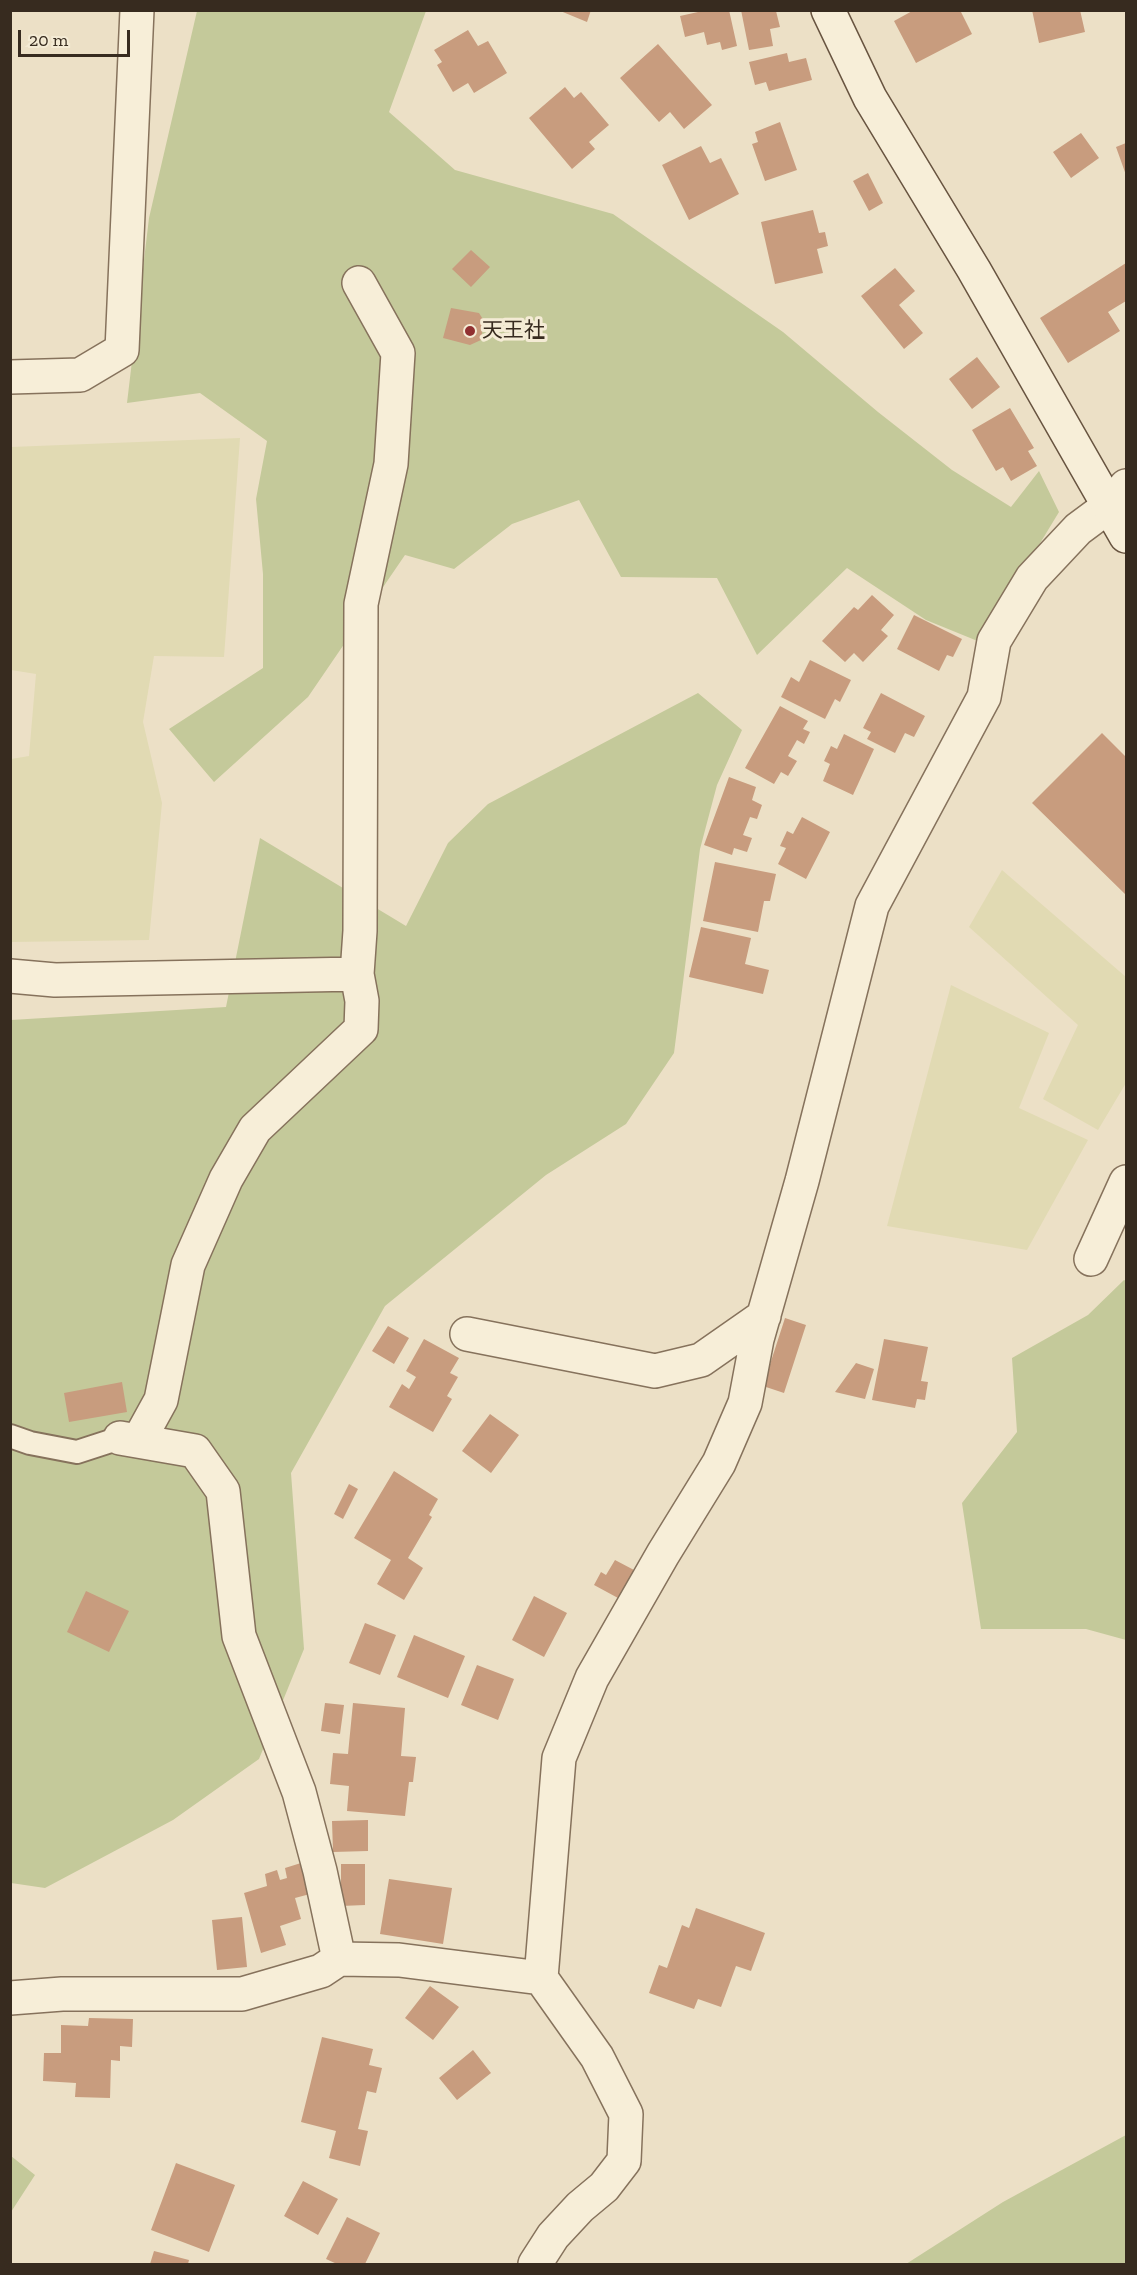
<!DOCTYPE html>
<html>
<head>
<meta charset="utf-8">
<style>
	body { margin:0 }
	#map { position:relative; width:1137px; height:2275px; overflow:hidden; background:#ece0c6; font-family:"Zilla Slab",serif }
	canvas { display:block }
	.frame { position:absolute; inset:0; border:12px solid #372b1f; pointer-events:none }
	.scale { position:absolute; left:18px; top:30px; width:112px; height:27px; box-sizing:border-box; border:3px solid #372b1f; border-top:0; padding-left:8px; font-size:18px; line-height:21px; white-space:nowrap; color:#372b1f; -webkit-text-stroke:4px #f4ebd5; paint-order:stroke }
</style>
</head>
<body>
<div id="map">
<canvas width="1137" height="2275"></canvas>
<div class="frame"></div>
<div class="scale">20 m</div>
</div>
<script>
const g = document.querySelector('canvas').getContext('2d');
g.lineJoin = 'round';
function fill(path, color) { g.fillStyle = color; g.fill(path, 'evenodd'); }
const poly = rows => new Path2D(rows.map(r => 'M' + r).join(''));
function stroke(path, color, width, dash) { g.strokeStyle = color; g.lineWidth = width; g.lineCap = dash ? 'butt' : 'round'; g.setLineDash(dash || []); g.stroke(path); }
function drawText(font, color, halo, rows, align = 'center') {
  g.font = font + ' "Zilla Slab","Noto Sans JP",serif'; g.lineWidth = 6; g.setLineDash([]); g.textBaseline = 'middle'; g.strokeStyle = halo; g.fillStyle = color; for (const [text, x, y, turn = 0] of rows) {
    g.save(); g.translate(x, y); g.rotate((+turn || 0) * Math.PI / 180); g.textAlign = isNaN(turn) ? turn : align; if (halo) g.strokeText(text, 0, 0); g.fillText(text, 0, 0); g.restore();
  }
}
fill(poly([
	[240,438,224,657,154,656,143,722,162,803,149,940,11,942,11,759,29,756,36,674,11,670,11,447],
	[1002,870,1126,977,1126,1083,1098,1130,1043,1099,1078,1025,969,927],
	[951,985,1049,1033,1019,1108,1088,1140,1027,1250,887,1226]
]), '#e1dab3');
fill(poly([
	[197,11,426,11,389,112,455,170,613,214,783,332,878,412,952,470,1011,507,1039,471,1059,512,980,642,926,620,847,568,757,655,717,578,621,577,579,500,512,524,454,569,405,555,308,697,214,782,169,729,263,668,263,574,256,499,267,441,200,393,127,403,149,218],
	[698,693,742,730,717,785,700,849,674,1053,626,1124,546,1175,385,1306,291,1473,304,1649,259,1759,173,1820,45,1888,11,1883,11,1020,226,1007,260,838,406,926,448,843,488,804],
	[1124,1280,1126,1281,1126,1640,1086,1629,981,1629,962,1503,1017,1432,1012,1358,1088,1315],
	[1126,2135,1126,2264,906,2264,1003,2202],
	[11,2156,35,2175,11,2212]
]), '#c4c99a');
fill(poly([
	[558,10,591,10,587,22],
	[707,10,729,10,737,46,722,50,720,42,707,45,704,32,685,37,680,16],
	[741,10,776,11,780,27,770,29,773,46,749,50],
	[914,10,960,10,972,34,916,63,894,21],
	[1032,10,1080,10,1085,32,1039,43],
	[468,30,478,46,488,41,507,73,474,93,468,83,453,92,437,65,442,62,434,50],
	[658,44,712,105,684,129,670,112,659,122,620,78],
	[787,53,789,62,806,58,812,80,769,91,766,82,755,85,749,62],
	[565,87,574,98,581,92,609,125,589,142,595,149,572,169,529,118],
	[780,122,797,170,765,181,752,144,758,142,755,132],
	[1081,133,1099,158,1071,178,1053,152],
	[1126,143,1126,175,1116,147],
	[701,146,710,163,721,158,739,194,689,220,662,165],
	[868,173,883,203,869,211,853,181],
	[813,210,819,233,825,232,828,246,817,249,823,273,775,284,761,222],
	[471,250,490,267,471,287,452,269],
	[1126,263,1126,301,1108,312,1120,331,1068,363,1040,318],
	[895,268,915,291,899,305,923,333,904,349,861,296],
	[451,308,479,313,484,321,481,340,470,345,443,338],
	[977,357,1000,387,972,409,949,379],
	[1010,408,1034,448,1028,451,1037,466,1011,481,1003,467,996,471,972,430],
	[872,595,894,615,881,630,888,636,863,662,854,653,845,662,822,641,854,607,858,610],
	[914,615,962,639,953,657,947,655,939,671,897,649],
	[810,660,851,680,840,702,835,699,825,719,781,697,791,677,799,682],
	[881,693,925,716,914,737,905,733,895,753,867,739,871,732,863,728],
	[780,706,808,721,803,729,810,732,804,744,797,740,788,756,797,761,788,776,781,772,774,784,745,768],
	[1102,733,1126,757,1126,895,1032,803],
	[844,734,874,749,853,795,823,781,830,764,824,761,831,746,837,749],
	[729,777,756,787,752,800,762,805,757,819,750,817,743,835,752,838,747,852,734,848,732,855,704,845],
	[802,817,830,832,806,879,778,864,786,848,780,846,787,831,793,834],
	[715,862,776,874,770,901,764,901,758,932,703,921],
	[701,927,751,938,745,964,769,970,763,994,689,977],
	[785,1318,806,1325,784,1393,763,1386],
	[388,1326,409,1338,394,1364,372,1351],
	[424,1339,459,1358,450,1373,458,1377,447,1396,452,1399,433,1432,389,1407,402,1384,409,1389,416,1377,406,1371],
	[884,1339,928,1347,921,1381,928,1382,925,1400,917,1399,915,1408,872,1400],
	[856,1363,874,1369,865,1399,835,1392],
	[122,1382,127,1412,69,1422,64,1393],
	[490,1414,519,1435,491,1473,462,1451],
	[394,1471,438,1499,429,1515,432,1517,408,1558,423,1568,404,1600,377,1584,391,1560,354,1538],
	[349,1484,358,1489,343,1519,334,1514],
	[615,1560,634,1570,618,1598,594,1585,601,1572,606,1575],
	[86,1591,129,1611,109,1652,67,1632],
	[534,1596,567,1613,544,1657,512,1640],
	[365,1623,396,1635,380,1675,349,1663],
	[414,1635,465,1656,448,1698,397,1677],
	[477,1665,514,1679,498,1720,461,1705],
	[325,1703,344,1705,340,1734,321,1731],
	[353,1703,405,1708,401,1756,416,1757,413,1782,409,1782,405,1816,347,1811,349,1786,330,1784,333,1753,348,1754],
	[368,1820,368,1851,333,1852,332,1821],
	[301,1863,310,1894,295,1898,301,1919,280,1926,286,1945,261,1953,244,1893,267,1886,265,1874,277,1870,280,1880,287,1878,285,1868],
	[341,1864,365,1864,365,1905,341,1906],
	[389,1879,452,1888,443,1944,380,1934],
	[696,1908,765,1933,751,1971,736,1966,721,2007,698,1999,694,2009,649,1993,659,1965,667,1968,682,1925,689,1928],
	[242,1917,247,1967,217,1970,212,1920],
	[430,1986,459,2007,433,2040,405,2018],
	[89,2018,133,2019,132,2047,120,2046,120,2061,111,2060,110,2098,75,2097,76,2083,43,2081,44,2053,61,2053,61,2025,88,2026],
	[322,2037,373,2049,369,2065,382,2068,376,2093,367,2091,358,2129,368,2131,360,2166,329,2158,336,2131,301,2122],
	[473,2050,491,2073,457,2100,439,2078],
	[176,2163,235,2185,209,2252,151,2230],
	[303,2181,338,2199,318,2235,284,2216],
	[347,2217,380,2233,365,2264,337,2264,326,2259],
	[154,2251,189,2260,188,2264,150,2264]
]), '#c89c7e');
const lane = poly([
	[10,1436,30,1443,77,1452,120,1438]
]);
const street = poly([
	[10,377,80,375,122,350,137,10],
	[10,976,55,980,357,974],
	[1091,1259,1126,1182],
	[467,1334,655,1371,701,1360,764,1316],
	[120,1438,195,1451,223,1491,239,1636,299,1792,320,1871,339,1959],
	[139,1440,161,1400,188,1265,226,1179,255,1129,361,1029,362,1001,357,974,360,931,361,604,391,464,398,353,359,283],
	[10,1998,62,1994,242,1994,321,1971,339,1959,399,1960,541,1978],
	[535,2264,553,2236,580,2207,604,2187,624,2161,626,2114,597,2057,541,1978,559,1758,592,1678,663,1554,719,1463,745,1403,757,1339,802,1181,872,906,984,697,994,641,1032,578,1078,529,1109,506,1126,486]
]);
const secondary = poly([
	[828,10,870,98,974,270,1126,536]
]);
stroke(lane, '#86725c', 26);
stroke(street, '#86725c', 36);
stroke(secondary, '#685440', 36);
stroke(lane, '#f7eed8', 22);
stroke(street, '#f7eed8', 33);
stroke(secondary, '#f7eed8', 33);
for (const [x, y, r, color] of [
	[470,331,6,"#913031"]
]) { const dot = new Path2D(); dot.arc(x, y, r, 0, 2 * Math.PI); g.fillStyle = color; g.fill(dot); stroke(dot, '#f4ebd5', 2); }
drawText('21px', '#372b1f', '#f4ebd5', [
	["天王社",482,331]
], 'left');
</script>
</body>
</html>
